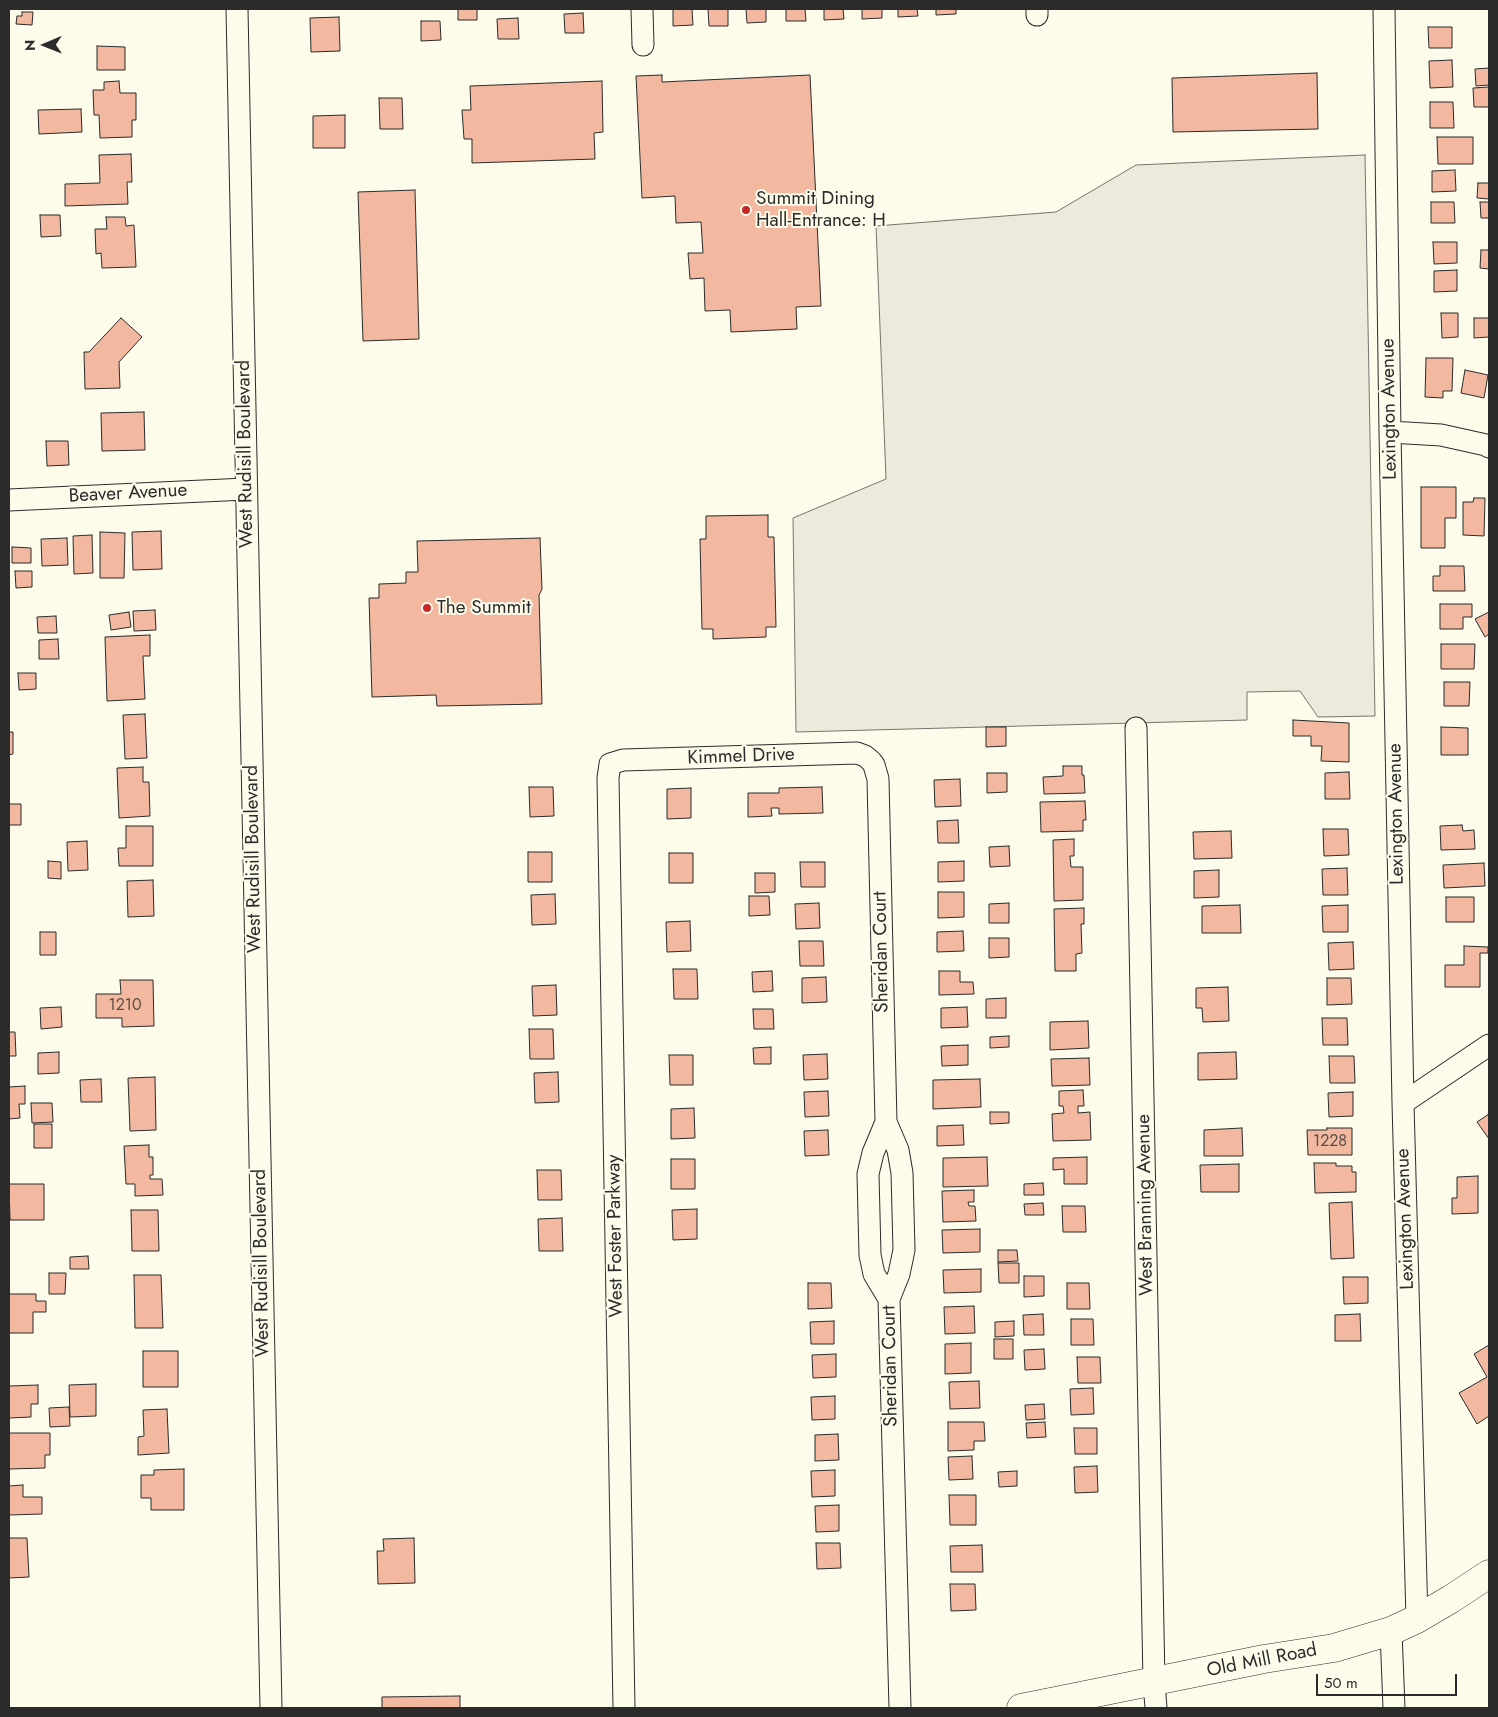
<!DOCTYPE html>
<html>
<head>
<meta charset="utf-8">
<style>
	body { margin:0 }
	#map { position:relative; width:1498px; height:1717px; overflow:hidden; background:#fdfbea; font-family:Jost,sans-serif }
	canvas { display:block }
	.frame { position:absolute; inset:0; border:10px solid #2b2b2b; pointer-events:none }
	.north { position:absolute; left:20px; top:20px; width:50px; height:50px; -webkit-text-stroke:4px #fdfbea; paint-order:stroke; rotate:269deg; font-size:14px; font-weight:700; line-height:20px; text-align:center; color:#2b2b2b }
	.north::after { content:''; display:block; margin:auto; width:18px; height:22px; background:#2b2b2b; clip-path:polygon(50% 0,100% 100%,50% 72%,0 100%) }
	.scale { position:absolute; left:1316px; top:1674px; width:141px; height:22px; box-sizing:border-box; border:2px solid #2b2b2b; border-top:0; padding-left:6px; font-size:15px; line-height:18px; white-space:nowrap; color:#2b2b2b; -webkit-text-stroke:4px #fdfbea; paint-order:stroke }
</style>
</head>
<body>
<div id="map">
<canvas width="1498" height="1717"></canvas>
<div class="frame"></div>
<div class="north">N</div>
<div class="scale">50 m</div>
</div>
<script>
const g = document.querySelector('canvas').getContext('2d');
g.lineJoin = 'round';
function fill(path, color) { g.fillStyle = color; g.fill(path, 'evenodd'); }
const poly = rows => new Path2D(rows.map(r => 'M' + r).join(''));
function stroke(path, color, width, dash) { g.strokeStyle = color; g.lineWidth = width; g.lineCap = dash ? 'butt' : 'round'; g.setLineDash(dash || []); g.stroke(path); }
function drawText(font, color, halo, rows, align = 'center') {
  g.font = font + ' Jost,sans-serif'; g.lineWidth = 4; g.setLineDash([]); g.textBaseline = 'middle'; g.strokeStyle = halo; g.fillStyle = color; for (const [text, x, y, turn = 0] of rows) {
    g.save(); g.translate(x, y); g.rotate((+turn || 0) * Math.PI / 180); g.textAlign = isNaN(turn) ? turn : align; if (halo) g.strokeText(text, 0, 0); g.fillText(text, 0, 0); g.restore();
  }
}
const green = poly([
	[1365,155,1375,716,1318,717,1300,691,1247,692,1247,720,796,732,793,518,886,479,876,226,1056,212,1136,165,1365,155]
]);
fill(green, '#ecebdb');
stroke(green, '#74746e', 1);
const building = poly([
	[458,9,477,9,477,20,458,20,458,9],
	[673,9,692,9,693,25,673,26,673,9],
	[708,9,728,9,728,26,709,26,708,9],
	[746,9,766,9,766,22,747,23,746,9],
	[786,9,805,9,806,21,786,21,786,9],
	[824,9,843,9,844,19,824,20,824,9],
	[862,9,882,9,882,18,862,19,862,9],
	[898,9,917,9,918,16,898,17,898,9],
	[936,9,956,9,956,14,936,15,936,9],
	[22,12,33,12,32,25,16,24,17,16,22,16,22,12],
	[583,13,584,33,565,33,564,14,583,13],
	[339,17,340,51,311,52,310,18,339,17],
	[518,18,519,39,498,39,497,19,518,18],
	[421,21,440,21,441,40,421,41,421,21],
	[1428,27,1452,27,1452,48,1429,48,1428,27],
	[97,46,125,47,125,70,97,70,97,46],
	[1452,60,1453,87,1430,88,1429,61,1452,60],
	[1489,68,1489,85,1476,86,1475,69,1489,68],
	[1317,73,1318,129,1173,132,1172,78,1317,73],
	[662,75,662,82,810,75,821,306,796,307,797,329,731,332,730,310,705,311,704,278,690,279,688,253,703,253,701,222,676,223,675,196,642,198,636,76,662,75],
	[119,81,120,93,136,93,136,120,132,120,132,137,100,138,99,115,94,115,93,90,104,90,104,82,119,81],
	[602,81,603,132,594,133,595,159,472,163,472,139,464,139,462,110,471,110,470,86,602,81],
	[1489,87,1489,107,1474,107,1473,88,1489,87],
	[379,98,402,98,403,129,380,129,379,98],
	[1430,102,1453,102,1454,128,1430,128,1430,102],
	[81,109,82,132,39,134,38,110,81,109],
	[345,115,345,148,313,148,313,116,345,115],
	[1437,137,1473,137,1473,164,1438,164,1437,137],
	[131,154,132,182,127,182,128,204,65,206,65,184,100,183,99,155,131,154],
	[1455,170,1456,191,1432,192,1432,171,1455,170],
	[1478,183,1489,183,1489,199,1477,198,1478,183],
	[415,190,419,339,363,341,358,192,415,190],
	[1431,202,1454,202,1455,223,1431,223,1431,202],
	[1480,202,1489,202,1489,218,1481,218,1480,202],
	[40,215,60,215,61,236,41,237,40,215],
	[106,217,125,217,126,226,134,225,136,267,102,268,101,253,96,254,95,229,107,229,106,217],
	[1433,242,1457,242,1457,263,1434,264,1433,242],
	[1481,250,1489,250,1489,269,1480,268,1481,250],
	[1457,270,1457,291,1434,292,1434,271,1457,270],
	[1441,313,1458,313,1458,337,1442,338,1441,313],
	[121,318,142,337,119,362,120,388,85,389,84,352,89,352,121,318],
	[1474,318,1489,318,1489,337,1474,338,1474,318],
	[1426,358,1453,358,1452,391,1443,391,1443,398,1425,397,1426,358],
	[1465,370,1488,375,1484,398,1461,393,1465,370],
	[144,412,145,450,102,451,101,413,144,412],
	[46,441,68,441,69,465,47,466,46,441],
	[1421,487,1456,487,1456,518,1445,518,1445,548,1421,548,1421,487],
	[1474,498,1485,498,1484,536,1463,535,1463,502,1473,502,1474,498],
	[768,515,768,537,774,537,776,627,766,627,766,637,713,639,713,629,702,629,700,539,706,539,706,516,768,515],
	[161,531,162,569,133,570,132,532,161,531],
	[100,532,125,533,124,578,100,578,100,532],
	[92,535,93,573,74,574,73,536,92,535],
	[67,538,68,565,42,566,41,539,67,538],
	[540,538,542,589,539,595,542,704,437,706,436,695,372,697,369,598,379,598,379,584,406,583,406,572,418,572,417,541,540,538],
	[12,547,31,548,31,563,12,563,12,547],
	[1440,566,1464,566,1465,591,1433,591,1433,576,1440,576,1440,566],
	[15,571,32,571,32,587,16,588,15,571],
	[1440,604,1472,604,1472,617,1463,617,1463,629,1440,629,1440,604],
	[155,610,156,630,134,631,133,611,155,610],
	[129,612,131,627,111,630,109,615,129,612],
	[1489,612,1489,634,1485,637,1475,619,1489,612],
	[56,616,57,633,38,633,37,617,56,616],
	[150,635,150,656,143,656,145,699,107,701,105,637,150,635],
	[58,639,59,659,39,659,39,640,58,639],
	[1441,644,1475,644,1474,669,1441,669,1441,644],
	[18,673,36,673,36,689,19,690,18,673],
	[1444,682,1470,682,1469,706,1444,706,1444,682],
	[145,714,147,758,125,759,123,715,145,714],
	[1293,720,1349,723,1349,762,1321,761,1322,746,1311,746,1311,736,1293,736,1293,720],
	[986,727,1006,727,1006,746,986,747,986,727],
	[1441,727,1468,728,1468,755,1441,755,1441,727],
	[9,732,13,732,13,754,9,755,9,732],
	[1063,766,1082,766,1082,775,1084,775,1085,793,1044,794,1043,777,1063,776,1063,766],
	[143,767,143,782,149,782,150,816,119,818,117,768,143,767],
	[1349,772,1350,799,1325,799,1325,773,1349,772],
	[987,773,1007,773,1007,792,987,793,987,773],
	[960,779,961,806,935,807,934,780,960,779],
	[529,787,553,787,554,816,530,817,529,787],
	[822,787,823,813,779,814,779,808,771,808,772,816,748,817,748,793,779,793,779,788,822,787],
	[691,788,691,818,667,819,667,789,691,788],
	[1085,801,1086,820,1083,820,1083,831,1041,832,1040,802,1085,801],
	[9,804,21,804,21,825,9,825,9,804],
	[958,820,959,843,938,843,937,821,958,820],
	[1462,825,1463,831,1474,830,1475,849,1441,850,1440,826,1462,825],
	[126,826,153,826,153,866,119,866,118,848,126,848,126,826],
	[1323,829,1348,829,1349,855,1324,856,1323,829],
	[1231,831,1232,858,1194,859,1193,832,1231,831],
	[1074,839,1074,856,1070,856,1071,867,1083,867,1083,900,1054,901,1053,840,1074,839],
	[87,841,88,870,68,871,67,842,87,841],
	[1009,846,1010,866,990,867,989,847,1009,846],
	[528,852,552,852,552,882,528,882,528,852],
	[669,853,693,853,693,883,669,883,669,853],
	[48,861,61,862,61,879,48,878,48,861],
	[964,861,964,881,938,882,938,862,964,861],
	[800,862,825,862,825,887,801,887,800,862],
	[1484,863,1485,886,1444,888,1443,865,1484,863],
	[1347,868,1348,895,1323,895,1322,869,1347,868],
	[1219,870,1219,897,1194,898,1194,871,1219,870],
	[755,873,775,873,775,892,755,893,755,873],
	[153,880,154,916,128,917,127,881,153,880],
	[938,892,964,892,964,917,938,918,938,892],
	[555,894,556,924,532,925,531,895,555,894],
	[749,896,769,896,770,915,749,916,749,896],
	[1446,897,1474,897,1474,922,1446,922,1446,897],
	[819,903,820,928,796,929,795,904,819,903],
	[1009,903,1009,923,989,923,989,904,1009,903],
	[1240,905,1241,933,1202,933,1202,906,1240,905],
	[1348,905,1348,932,1323,932,1322,906,1348,905],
	[1084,908,1084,924,1081,924,1082,953,1076,954,1076,971,1055,971,1054,909,1084,908],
	[690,921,691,951,667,952,666,922,690,921],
	[963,931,964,951,937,952,937,932,963,931],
	[40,932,56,932,56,955,40,955,40,932],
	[989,938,1009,938,1009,957,989,958,989,938],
	[799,941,823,941,824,966,800,966,799,941],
	[1353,942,1354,969,1329,970,1328,943,1353,942],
	[1464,946,1488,947,1488,953,1480,953,1480,987,1445,987,1445,965,1464,965,1464,946],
	[673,969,697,969,698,999,674,999,673,969],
	[772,971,773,991,753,992,752,972,772,971],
	[939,971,960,971,960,982,973,982,974,994,939,995,939,971],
	[826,977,827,1002,802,1003,802,978,826,977],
	[1327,978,1351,978,1352,1004,1327,1005,1327,978],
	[120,980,153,980,154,1026,122,1027,122,1018,96,1018,96,994,121,994,120,980],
	[556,985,557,1015,533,1016,532,986,556,985],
	[1228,987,1229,1021,1203,1022,1202,1008,1196,1008,1196,988,1228,987],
	[1006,998,1006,1018,986,1018,986,999,1006,998],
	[61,1007,62,1027,41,1029,40,1008,61,1007],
	[967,1007,968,1027,941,1028,941,1008,967,1007],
	[753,1009,773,1009,774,1029,754,1029,753,1009],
	[1322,1018,1347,1018,1348,1045,1323,1045,1322,1018],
	[1088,1021,1089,1048,1050,1050,1050,1022,1088,1021],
	[529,1029,553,1029,554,1059,530,1059,529,1029],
	[9,1032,15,1032,16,1056,9,1056,9,1032],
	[1009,1036,1009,1047,990,1048,990,1037,1009,1036],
	[968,1045,968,1065,942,1066,941,1046,968,1045],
	[771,1047,771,1064,754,1064,753,1048,771,1047],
	[59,1052,59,1073,38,1074,38,1053,59,1052],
	[1236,1052,1237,1079,1198,1080,1198,1053,1236,1052],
	[827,1054,828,1079,804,1080,803,1055,827,1054],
	[669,1055,693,1055,693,1085,670,1085,669,1055],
	[1329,1056,1354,1056,1355,1083,1330,1083,1329,1056],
	[1089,1058,1090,1085,1052,1086,1051,1059,1089,1058],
	[558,1072,559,1102,535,1103,534,1073,558,1072],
	[155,1077,156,1130,130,1131,128,1078,155,1077],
	[101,1079,102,1102,81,1102,80,1080,101,1079],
	[980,1079,981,1107,933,1109,933,1080,980,1079],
	[25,1086,25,1104,19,1104,20,1118,9,1119,9,1087,25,1086],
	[1083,1090,1084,1106,1078,1106,1078,1113,1090,1112,1091,1140,1053,1141,1052,1114,1064,1113,1063,1106,1059,1106,1059,1091,1083,1090],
	[828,1091,829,1116,805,1117,804,1092,828,1091],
	[1353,1092,1353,1116,1329,1117,1328,1093,1353,1092],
	[31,1103,52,1103,53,1122,32,1123,31,1103],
	[694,1108,695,1138,671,1139,671,1109,694,1108],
	[990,1112,1009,1112,1009,1123,990,1124,990,1112],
	[1489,1114,1489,1139,1477,1122,1489,1114],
	[34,1124,52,1124,52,1148,34,1148,34,1124],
	[963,1125,964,1145,937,1146,937,1126,963,1125],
	[1242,1128,1243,1156,1204,1156,1204,1130,1242,1128],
	[1327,1128,1352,1128,1352,1155,1308,1155,1307,1130,1327,1130,1327,1128],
	[828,1130,829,1155,805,1156,804,1131,828,1130],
	[149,1145,149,1157,153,1157,153,1175,150,1175,150,1179,162,1179,163,1195,135,1196,135,1184,126,1184,124,1146,149,1145],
	[987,1157,988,1186,943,1187,943,1158,987,1157],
	[1087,1157,1087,1184,1064,1184,1064,1169,1053,1170,1053,1158,1087,1157],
	[671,1159,695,1159,695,1189,671,1189,671,1159],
	[1314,1163,1336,1163,1336,1166,1352,1166,1352,1172,1356,1172,1356,1192,1315,1193,1314,1163],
	[1239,1164,1239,1192,1201,1192,1200,1165,1239,1164],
	[537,1170,561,1170,562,1200,538,1200,537,1170],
	[1478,1176,1478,1213,1452,1214,1452,1198,1457,1198,1457,1177,1478,1176],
	[1043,1183,1044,1195,1024,1195,1024,1184,1043,1183],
	[9,1184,44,1184,44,1220,10,1220,9,1184],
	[974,1190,974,1202,968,1202,969,1206,975,1206,976,1221,943,1222,942,1191,974,1190],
	[1352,1202,1354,1258,1331,1259,1329,1203,1352,1202],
	[1043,1203,1044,1215,1025,1215,1024,1204,1043,1203],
	[1062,1206,1085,1206,1086,1232,1063,1232,1062,1206],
	[697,1209,697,1239,673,1240,672,1210,697,1209],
	[131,1210,158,1210,159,1251,132,1251,131,1210],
	[562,1218,563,1251,539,1251,538,1219,562,1218],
	[980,1229,980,1252,943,1253,942,1230,980,1229],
	[998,1250,1017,1250,1018,1261,998,1262,998,1250],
	[88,1256,89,1269,70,1269,70,1257,88,1256],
	[998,1263,1019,1263,1019,1283,999,1283,998,1263],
	[981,1269,981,1292,944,1293,943,1270,981,1269],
	[49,1273,66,1273,65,1294,49,1294,49,1273],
	[134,1275,161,1275,163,1328,135,1328,134,1275],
	[1024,1276,1044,1276,1044,1296,1024,1297,1024,1276],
	[1343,1277,1368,1277,1368,1303,1344,1304,1343,1277],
	[808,1283,831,1283,832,1308,808,1309,808,1283],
	[1067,1283,1089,1283,1090,1309,1067,1309,1067,1283],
	[9,1294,36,1294,36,1301,46,1301,46,1312,33,1312,33,1333,9,1333,9,1294],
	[974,1306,975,1333,945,1334,944,1307,974,1306],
	[1043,1314,1044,1335,1024,1335,1023,1315,1043,1314],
	[1360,1314,1361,1341,1335,1341,1335,1315,1360,1314],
	[1071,1319,1093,1319,1094,1345,1071,1345,1071,1319],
	[834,1321,834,1344,811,1344,810,1322,834,1321],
	[1014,1321,1014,1336,995,1337,995,1322,1014,1321],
	[994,1339,1013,1339,1013,1359,994,1359,994,1339],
	[971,1343,971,1373,945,1374,945,1344,971,1343],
	[1489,1345,1489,1416,1477,1424,1459,1393,1487,1377,1474,1354,1489,1345],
	[1044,1349,1045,1369,1025,1370,1024,1350,1044,1349],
	[143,1351,178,1351,178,1387,143,1387,143,1351],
	[836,1354,836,1377,813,1378,812,1355,836,1354],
	[1077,1357,1100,1357,1101,1383,1078,1383,1077,1357],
	[979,1381,980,1408,950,1409,949,1382,979,1381],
	[96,1384,96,1416,70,1417,69,1385,96,1384],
	[38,1385,38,1404,31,1404,31,1417,9,1418,9,1386,38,1385],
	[1093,1388,1094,1414,1071,1415,1070,1389,1093,1388],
	[835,1396,835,1419,812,1420,811,1397,835,1396],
	[1044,1404,1045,1419,1026,1420,1025,1405,1044,1404],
	[69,1407,70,1426,50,1427,49,1408,69,1407],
	[167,1409,169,1453,138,1455,138,1437,144,1436,143,1410,167,1409],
	[948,1422,984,1422,985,1441,974,1441,974,1450,948,1451,948,1422],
	[1045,1422,1046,1437,1027,1438,1026,1423,1045,1422],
	[1074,1428,1097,1428,1097,1454,1075,1454,1074,1428],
	[9,1433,50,1433,50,1455,45,1455,45,1468,9,1469,9,1433],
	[838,1434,839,1460,815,1461,815,1435,838,1434],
	[972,1456,973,1479,949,1480,948,1457,972,1456],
	[1097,1466,1098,1492,1075,1493,1074,1467,1097,1466],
	[184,1469,184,1510,151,1510,151,1498,141,1498,141,1475,154,1475,154,1470,184,1469],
	[835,1470,835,1496,812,1497,811,1471,835,1470],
	[1017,1471,1017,1486,999,1487,998,1472,1017,1471],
	[23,1485,23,1497,42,1497,42,1514,9,1515,9,1486,23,1485],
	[949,1495,976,1495,976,1525,950,1525,949,1495],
	[839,1505,839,1531,816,1532,815,1506,839,1505],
	[9,1538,27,1538,29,1577,9,1578,9,1538],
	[414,1538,415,1583,378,1584,377,1551,384,1551,383,1539,414,1538],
	[816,1543,840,1543,841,1568,817,1569,816,1543],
	[982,1545,983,1572,951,1572,950,1546,982,1545],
	[950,1584,975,1584,976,1610,951,1611,950,1584],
	[460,1696,460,1708,382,1708,382,1697,460,1696]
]);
fill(building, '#f2b8a0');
stroke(building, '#2b2b2b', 1);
const minor = poly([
	[237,9,271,1708],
	[642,9,643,45],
	[1037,9,1037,15],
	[1384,9,1390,432,1403,1103,1417,1619],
	[1390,432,1441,435,1486,445,1489,447],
	[9,500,246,489],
	[1136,728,1154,1682,1156,1708],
	[1403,1103,1489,1045],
	[886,1122,873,1153,868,1174,870,1255,874,1274,889,1299],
	[1391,1631,1394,1708],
	[624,1708,608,778,610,764,623,760,857,753,865,756,871,761,874,765,878,779,886,1122,898,1150,902,1173,904,1250,899,1274,889,1299,900,1708]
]);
const major = poly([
	[1021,1708,1264,1659,1334,1648,1391,1631,1417,1619,1451,1599,1489,1574]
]);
stroke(minor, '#2b2b2b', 23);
stroke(major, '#2b2b2b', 29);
stroke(minor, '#fdfbea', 21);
stroke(major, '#fdfbea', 28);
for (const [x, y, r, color] of [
	[746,210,5,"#c62828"],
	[427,608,5,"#c62828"]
]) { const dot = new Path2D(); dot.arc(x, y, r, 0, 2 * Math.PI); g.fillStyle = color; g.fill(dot); stroke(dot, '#fdfbea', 2); }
drawText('16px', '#5d4e48', null, [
	["1210",125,1006],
	["1228",1330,1142]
]);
drawText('19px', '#2b2b2b', '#fdfbea', [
	["Summit Dining",756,199],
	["Hall-Entrance: H",756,221],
	["The Summit",437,608]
], 'left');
drawText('19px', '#2b2b2b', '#fdfbea', [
	["Lexington Avenue",1390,409,-91],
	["West Rudisill Boulevard",246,454,-91],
	["Beaver Avenue",128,494,-3],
	["Kimmel Drive",741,757,-2],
	["Lexington Avenue",1397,814,-91],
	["West Rudisill Boulevard",254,859,-91],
	["Sheridan Court",882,952,-91],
	["West Branning Avenue",1146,1205,-91],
	["Lexington Avenue",1406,1219,-92],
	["West Foster Parkway",616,1236,-91],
	["West Rudisill Boulevard",262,1263,-91],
	["Sheridan Court",891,1366,-91],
	["Old Mill Road",1262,1661,-11]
]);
</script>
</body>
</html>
